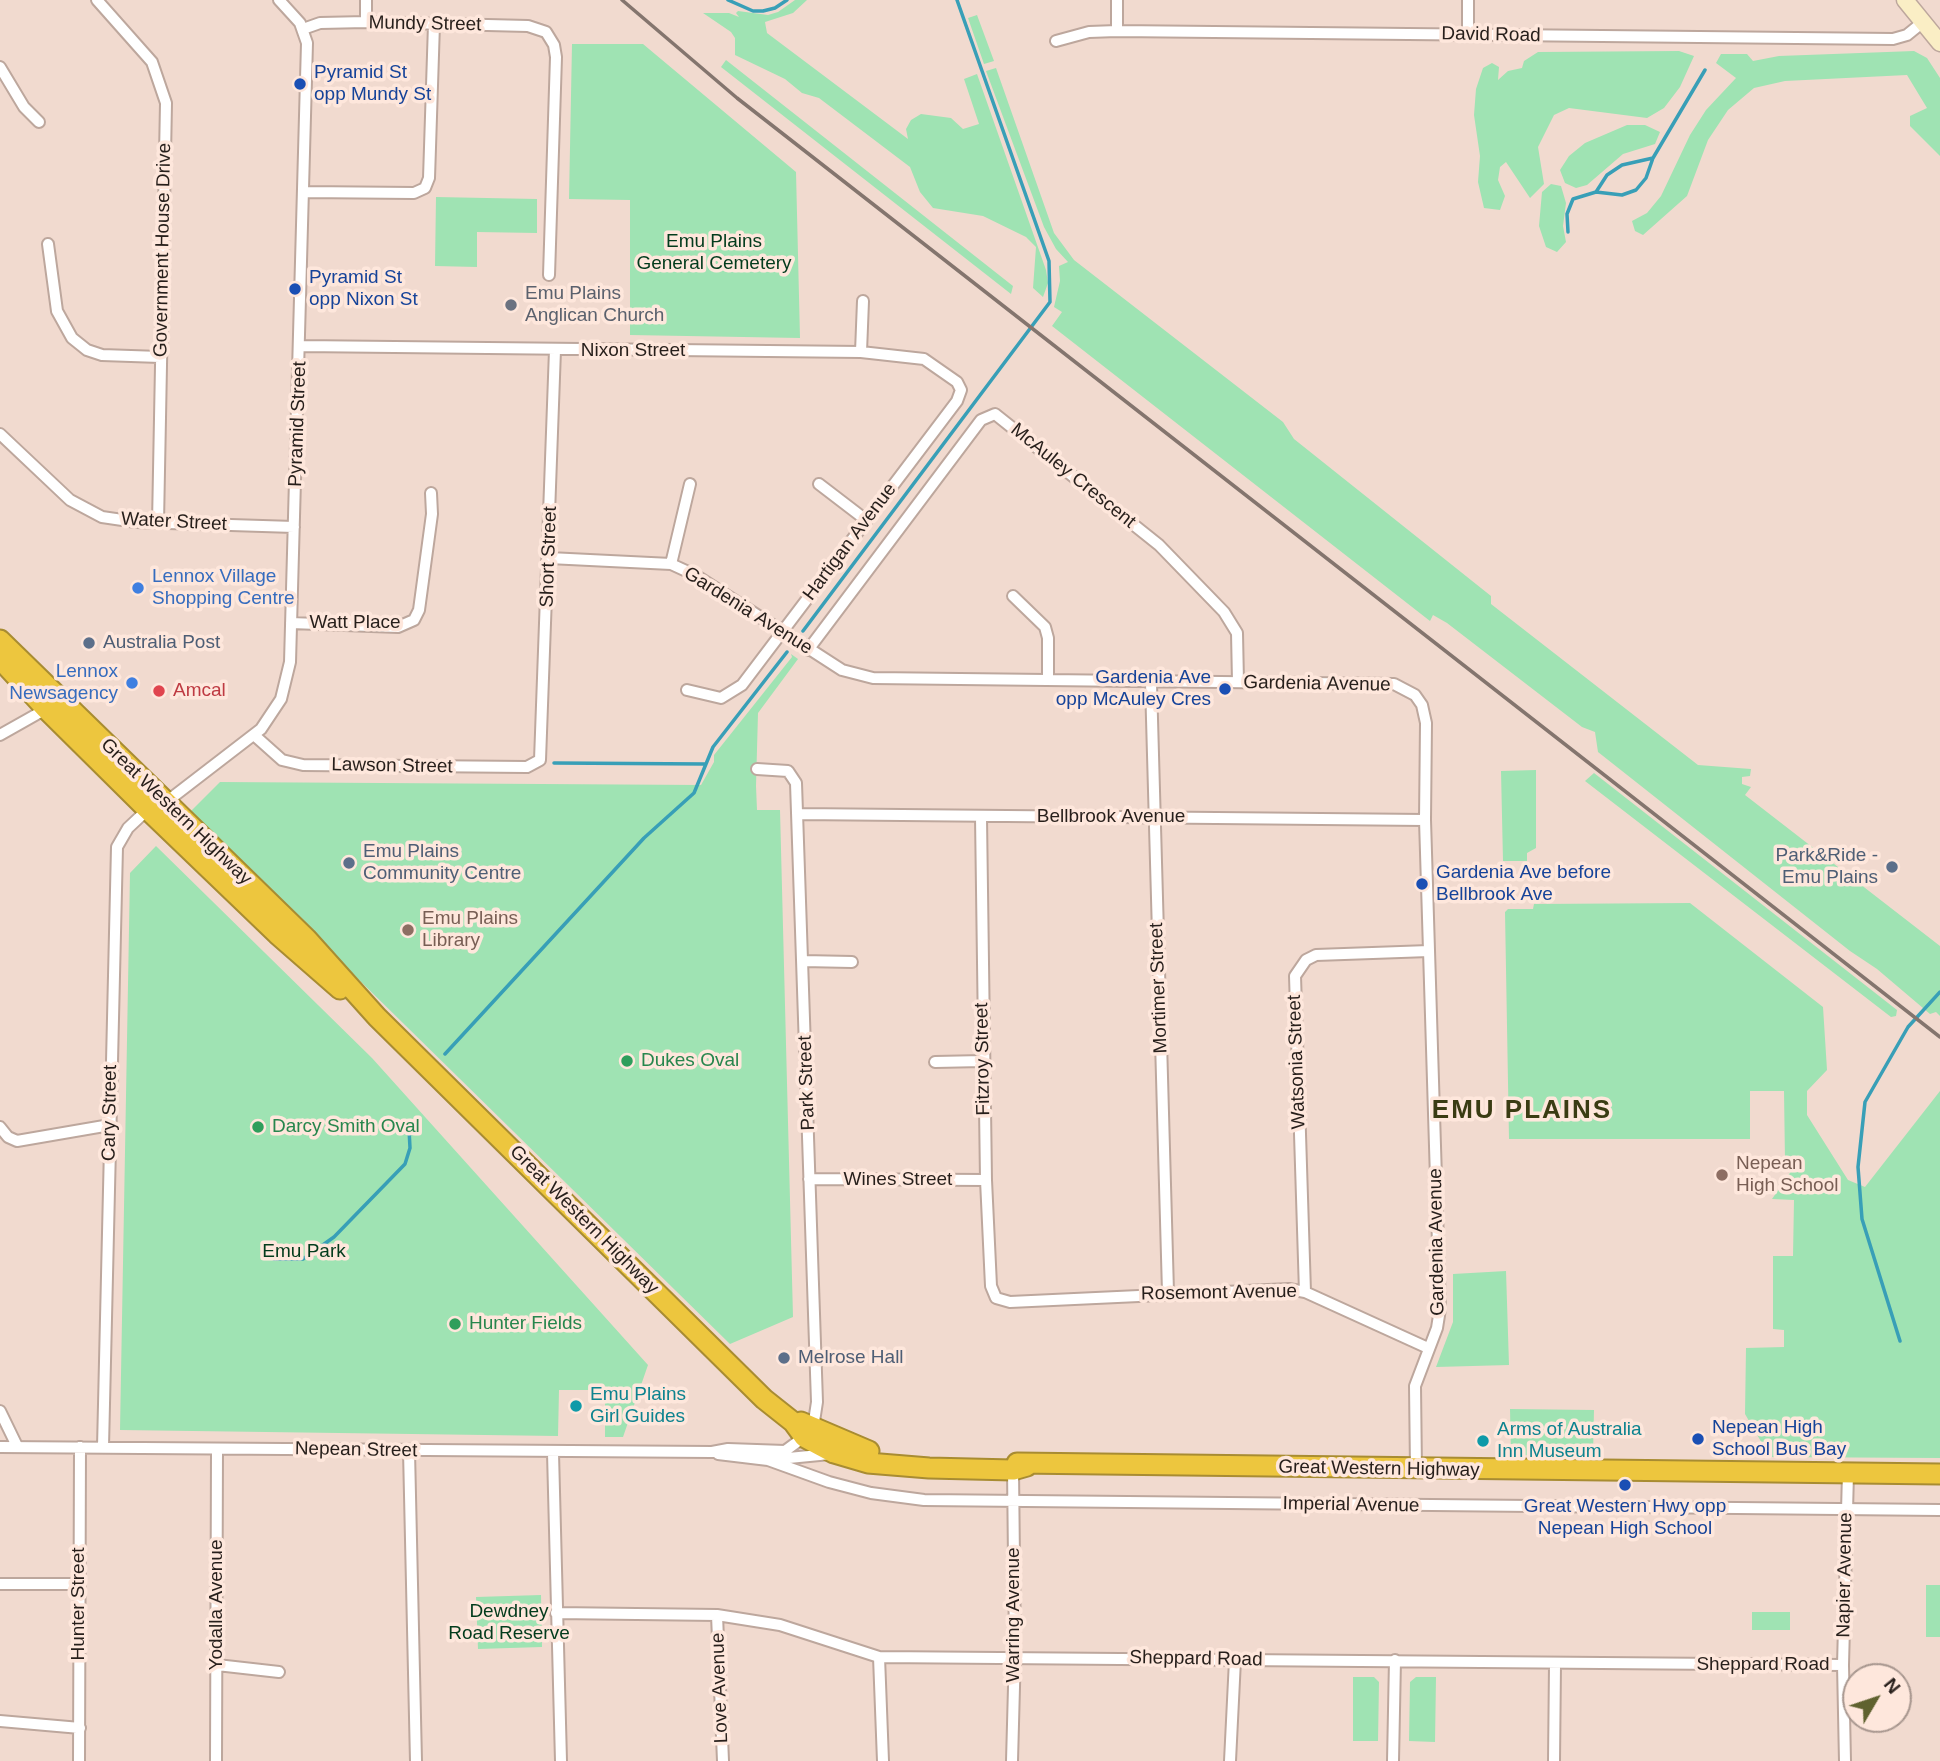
<!DOCTYPE html>
<html>
<head>
<meta charset="utf-8">
<style>
	body { margin:0 }
	#map { position:relative; width:1940px; height:1761px; overflow:hidden; background:#f1dacf; font-family:Helvetica,sans-serif }
	canvas { display:block }
	.north { position:absolute; left:1842px; top:1663px; width:70px; height:70px; box-sizing:border-box; background:#fee7dc; border:2px solid #a8978f; border-radius:50%; rotate:51deg; font-size:19px; font-weight:700; line-height:28px; text-align:center; color:#271f1b }
	.north::after { content:''; display:block; margin:auto; width:24px; height:32px; background:#5f622f; clip-path:polygon(50% 0,100% 100%,50% 72%,0 100%) }
</style>
</head>
<body>
<div id="map">
<canvas width="1940" height="1761"></canvas>
<div class="north">N</div>
</div>
<script>
const g = document.querySelector('canvas').getContext('2d');
g.lineJoin = 'round';
function fill(path, color) { g.fillStyle = color; g.fill(path, 'evenodd'); }
const poly = rows => new Path2D(rows.map(r => 'M' + r).join(''));
function stroke(path, color, width, dash) { g.strokeStyle = color; g.lineWidth = width; g.lineCap = dash ? 'butt' : 'round'; g.setLineDash(dash || []); g.stroke(path); }
function drawText(font, color, halo, rows, align = 'center') {
  g.font = font + ' Helvetica,sans-serif'; g.lineWidth = 7; g.setLineDash([]); g.textBaseline = 'middle'; g.strokeStyle = halo; g.fillStyle = color; for (const [text, x, y, turn = 0] of rows) {
    g.save(); g.translate(x, y); g.rotate((+turn || 0) * Math.PI / 180); g.textAlign = isNaN(turn) ? turn : align; if (halo) g.strokeText(text, 0, 0); g.fillText(text, 0, 0); g.restore();
  }
}
fill(poly([
	[795,0,807,0,793,13,765,22,767,33,908,139,906,129,911,120,921,114,951,118,963,129,979,124,964,79,977,74,1046,270,1048,283,1043,297,1033,288,1036,247,1026,237,983,216,933,208,920,192,910,167,819,98,802,93,785,79,735,55,735,38,731,32,703,13,729,13,739,17,736,13,738,11,768,15,778,12],
	[977,15,994,61,984,64,968,18],
	[572,44,643,44,796,172,800,338,630,335,630,200,569,199],
	[1679,51,1694,56,1680,87,1664,108,1647,118,1569,108,1554,115,1538,147,1544,184,1530,198,1506,162,1500,167,1498,180,1505,196,1500,210,1484,208,1478,182,1480,156,1474,115,1476,89,1483,68,1492,63,1499,67,1498,80,1508,71,1522,68,1524,61,1538,52],
	[1914,51,1927,58,1940,78,1940,156,1910,126,1910,116,1927,108,1907,75,1785,81,1754,88,1728,110,1708,140,1687,196,1643,235,1635,231,1632,221,1647,213,1661,196,1690,135,1706,110,1736,78,1716,63,1721,54,1747,54,1753,61,1779,56],
	[726,60,1013,286,1011,294,721,67],
	[996,68,1054,233,1074,260,1283,422,1294,439,1491,596,1491,604,1698,765,1751,769,1750,776,1742,777,1742,784,1751,787,1745,795,1940,946,1940,1016,1936,1012,1930,1014,1877,969,1850,951,1598,752,1595,732,1582,727,1447,623,1433,615,1430,621,1052,326,1062,312,1054,307,1060,281,1059,266,1068,262,1056,249,1044,227,986,71],
	[1627,125,1645,125,1660,132,1655,144,1623,154,1587,185,1576,188,1565,183,1560,170,1569,156,1585,143],
	[1551,184,1561,186,1566,203,1563,226,1566,242,1557,252,1546,247,1539,226,1542,192],
	[436,197,537,199,537,233,477,232,477,267,435,266],
	[791,654,798,659,758,713,756,786,757,810,780,810,793,1317,730,1344,189,813,220,782,701,785,714,762,714,755,792,657],
	[1536,770,1536,848,1527,853,1527,861,1503,861,1501,771],
	[1594,773,1897,1010,1896,1016,1891,1017,1585,781],
	[156,846,372,1058,648,1365,623,1437,605,1437,605,1390,559,1390,558,1436,120,1430,130,873],
	[1690,903,1823,1007,1827,1070,1807,1091,1807,1115,1848,1180,1865,1187,1940,1091,1940,1458,1770,1457,1745,1414,1746,1348,1784,1347,1784,1330,1773,1329,1773,1256,1793,1256,1794,1200,1772,1199,1794,1167,1785,1161,1784,1091,1750,1091,1750,1139,1509,1139,1505,912,1508,909,1533,909,1534,904],
	[1506,1271,1509,1365,1436,1367,1453,1322,1453,1274],
	[1510,1409,1594,1410,1593,1456,1511,1455],
	[1926,1585,1940,1585,1940,1637,1926,1637],
	[541,1595,542,1647,478,1649,476,1597],
	[1752,1612,1790,1612,1790,1630,1752,1630],
	[1353,1677,1374,1677,1379,1682,1378,1741,1353,1741],
	[1416,1677,1436,1677,1435,1742,1409,1741,1410,1682]
]), '#9fe3b3');
stroke(poly([
	[728,0,753,11,763,11,775,8,787,0],
	[1596,192,1607,175,1622,165,1653,158],
	[1568,232,1567,214,1573,199,1596,192,1622,195,1636,190,1646,178,1653,158,1705,70],
	[803,631,1050,302,1049,261,957,0],
	[554,763,705,764],
	[445,1054,644,838,694,793,713,747,787,652],
	[274,1259,303,1259,334,1237,405,1164,410,1148,409,1129],
	[1900,1341,1862,1219,1858,1167,1865,1102,1908,1027,1940,992]
]), '#389fb7', 3.5);
const street = poly([
	[97,0,152,62,166,103,158,523],
	[1117,0,1117,31],
	[366,22,366,0],
	[303,29,320,23,366,22,528,26,546,32,554,45,556,57,549,275],
	[1468,34,1468,0],
	[1056,41,1089,32,1117,31,1893,39,1907,35,1923,22],
	[0,67,24,107,39,122],
	[304,192,414,193,425,188,429,178,434,24],
	[48,244,57,311,72,338,87,350,102,355,160,357],
	[301,346,861,352,924,359,957,382,961,390,957,401,742,685,721,698,687,690],
	[861,352,863,301],
	[0,434,70,500,102,517,136,522,294,527],
	[819,484,866,520],
	[549,558,671,564,695,575,842,670,873,678,1394,684,1415,695,1422,705,1426,723,1425,820,1440,1309,1437,1328,1415,1386,1416,1470],
	[671,564,690,484],
	[1013,596,1045,627,1048,638,1048,680],
	[291,623,398,627,414,620,419,610,432,514,431,493],
	[808,650,981,420,995,414,1159,545,1224,612,1237,633,1238,682],
	[1151,683,1168,1292],
	[0,735,46,709],
	[254,735,282,760,303,765,527,767,540,760,555,350],
	[757,769,788,771,796,783,817,1402,813,1428],
	[798,814,1425,820],
	[981,817,986,1180,991,1286,996,1298,1010,1302,1289,1289,1305,1292,1428,1348],
	[803,961,852,962],
	[935,1062,983,1061],
	[0,1127,8,1137,17,1141,110,1125],
	[809,1179,986,1180],
	[1305,1292,1295,976,1306,960,1316,955,1429,951],
	[0,1411,17,1446],
	[0,1447,712,1452,728,1449,785,1451,804,1437],
	[103,1447,117,847,128,828,144,813,174,796,261,729,281,699,290,662,307,43,300,23,279,0],
	[409,1451,416,1761],
	[553,1453,561,1761],
	[718,1454,768,1460,830,1454],
	[768,1460,829,1482,871,1493,924,1500,1940,1510],
	[0,1584,79,1584],
	[556,1613,717,1615,780,1625,879,1657,1843,1665],
	[717,1615,723,1761],
	[879,1657,883,1761],
	[217,1665,279,1672],
	[0,1721,80,1728],
	[79,1761,80,1447],
	[216,1761,217,1449],
	[1012,1761,1015,1650,1013,1470],
	[1230,1761,1235,1660],
	[1393,1761,1395,1660],
	[1554,1761,1555,1665],
	[1845,1761,1843,1665,1848,1473]
]);
const secondary = poly([
	[1905,0,1940,43]
]);
const highway = poly([
	[0,640,307,939,377,1017,764,1399,793,1422,804,1437,834,1453,868,1463,929,1468,1013,1470,1027,1466],
	[0,659,46,709,148,810,277,934,340,989],
	[801,1422,869,1451],
	[1017,1463,1940,1474]
]);
stroke(street, '#bda79d', 14);
stroke(secondary, '#bda79d', 19);
stroke(highway, '#a88c32', 23);
stroke(street, '#fff', 10);
stroke(secondary, '#faeec5', 16);
stroke(highway, '#edc63e', 19);
stroke(poly([
	[622,0,737,98,1940,1037]
]), '#84756e', 3.5);
for (const [x, y, r, color] of [
	[300,84,7,"#1a4fb4"],
	[295,289,7,"#1a4fb4"],
	[511,305,7,"#6b7280"],
	[138,588,7,"#3f7fe0"],
	[89,643,7,"#5c6f8a"],
	[132,683,7,"#3f7fe0"],
	[1225,689,7,"#1a4fb4"],
	[159,691,7,"#e0444e"],
	[349,863,7,"#5c6f8a"],
	[1892,867,7,"#5c6f8a"],
	[1422,884,7,"#1a4fb4"],
	[408,930,7,"#8d6e63"],
	[627,1061,7,"#2e9e5b"],
	[258,1127,7,"#2e9e5b"],
	[1722,1175,7,"#8d6e63"],
	[455,1324,7,"#2e9e5b"],
	[784,1358,7,"#5c6f8a"],
	[576,1406,7,"#0f9aa8"],
	[1698,1439,7,"#1a4fb4"],
	[1483,1441,7,"#0f9aa8"],
	[1625,1485,7,"#1a4fb4"]
]) { const dot = new Path2D(); dot.arc(x, y, r, 0, 2 * Math.PI); g.fillStyle = color; g.fill(dot); stroke(dot, '#fee7dc', 2.5); }
drawText('19px', '#271f1b', '#fee7dc', [
	["Mundy Street",425,24,1],
	["David Road",1491,35,1],
	["Government House Drive",163,250,-89],
	["Nixon Street",633,351],
	["Pyramid Street",298,424,-88],
	["McAuley Crescent",1073,476,39],
	["Water Street",174,522,3],
	["Hartigan Avenue",850,542,-53],
	["Short Street",549,557,-88],
	["Gardenia Avenue",748,611,32],
	["Watt Place",355,623],
	["Gardenia Avenue",1317,684,1],
	["Lawson Street",392,766,1],
	["Great Western Highway",176,812,44],
	["Bellbrook Avenue",1111,817],
	["Mortimer Street",1159,988,-92],
	["Fitzroy Street",983,1059,-91],
	["Watsonia Street",1297,1062,-92],
	["Park Street",807,1083,-92],
	["Cary Street",110,1113,-89],
	["Wines Street",898,1180],
	["Great Western Highway",584,1220,45],
	["Gardenia Avenue",1437,1242,-91],
	["Rosemont Avenue",1219,1293,-1],
	["Nepean Street",356,1450,1],
	["Great Western Highway",1379,1469,1],
	["Imperial Avenue",1351,1505,1],
	["Napier Avenue",1845,1575,-89],
	["Hunter Street",79,1604,-90],
	["Yodalla Avenue",217,1605,-90],
	["Warring Avenue",1014,1615,-90],
	["Sheppard Road",1196,1659,1],
	["Sheppard Road",1763,1665],
	["Love Avenue",720,1688,-92]
]);
drawText('19px', '#164399', '#fee7dc', [
	["Pyramid St",314,73],
	["opp Mundy St",314,95],
	["Pyramid St",309,278],
	["opp Nixon St",309,300],
	["Gardenia Ave",1211,678,"right"],
	["opp McAuley Cres",1211,700,"right"],
	["Gardenia Ave before",1436,873],
	["Bellbrook Ave",1436,895],
	["Nepean High",1712,1428],
	["School Bus Bay",1712,1450],
	["Great Western Hwy opp",1625,1507,"center"],
	["Nepean High School",1625,1529,"center"]
], 'left');
drawText('19px', '#023b1c', '#fee7dc', [
	["Emu Plains",714,242],
	["General Cemetery",714,264],
	["Emu Park",304,1252],
	["Dewdney",509,1612],
	["Road Reserve",509,1634]
]);
drawText('19px', '#5b616d', '#fee7dc', [
	["Emu Plains",525,294],
	["Anglican Church",525,316]
], 'left');
drawText('19px', '#366cbe', '#fee7dc', [
	["Lennox Village",152,577],
	["Shopping Centre",152,599],
	["Lennox",118,672,"right"],
	["Newsagency",118,694,"right"]
], 'left');
drawText('19px', '#4e5e75', '#fee7dc', [
	["Australia Post",103,643],
	["Emu Plains",363,852],
	["Community Centre",363,874],
	["Park&Ride -",1878,856,"right"],
	["Emu Plains",1878,878,"right"],
	["Melrose Hall",798,1358]
], 'left');
drawText('19px', '#be3a42', '#fee7dc', [
	["Amcal",173,691]
], 'left');
drawText('19px', '#785e54', '#fee7dc', [
	["Emu Plains",422,919],
	["Library",422,941],
	["Nepean",1736,1164],
	["High School",1736,1186]
], 'left');
drawText('19px', '#27864d', '#fee7dc', [
	["Dukes Oval",641,1061],
	["Darcy Smith Oval",272,1127],
	["Hunter Fields",469,1324]
], 'left');
drawText('19px', '#0d838f', '#fee7dc', [
	["Emu Plains",590,1395],
	["Girl Guides",590,1417],
	["Arms of Australia",1497,1430],
	["Inn Museum",1497,1452]
], 'left');
g.letterSpacing = '2px';
drawText('bold 26px', '#3a3c13', '#fee7dc', [
	["EMU PLAINS",1522,1111]
]);
g.letterSpacing = '0px';
</script>
</body>
</html>
